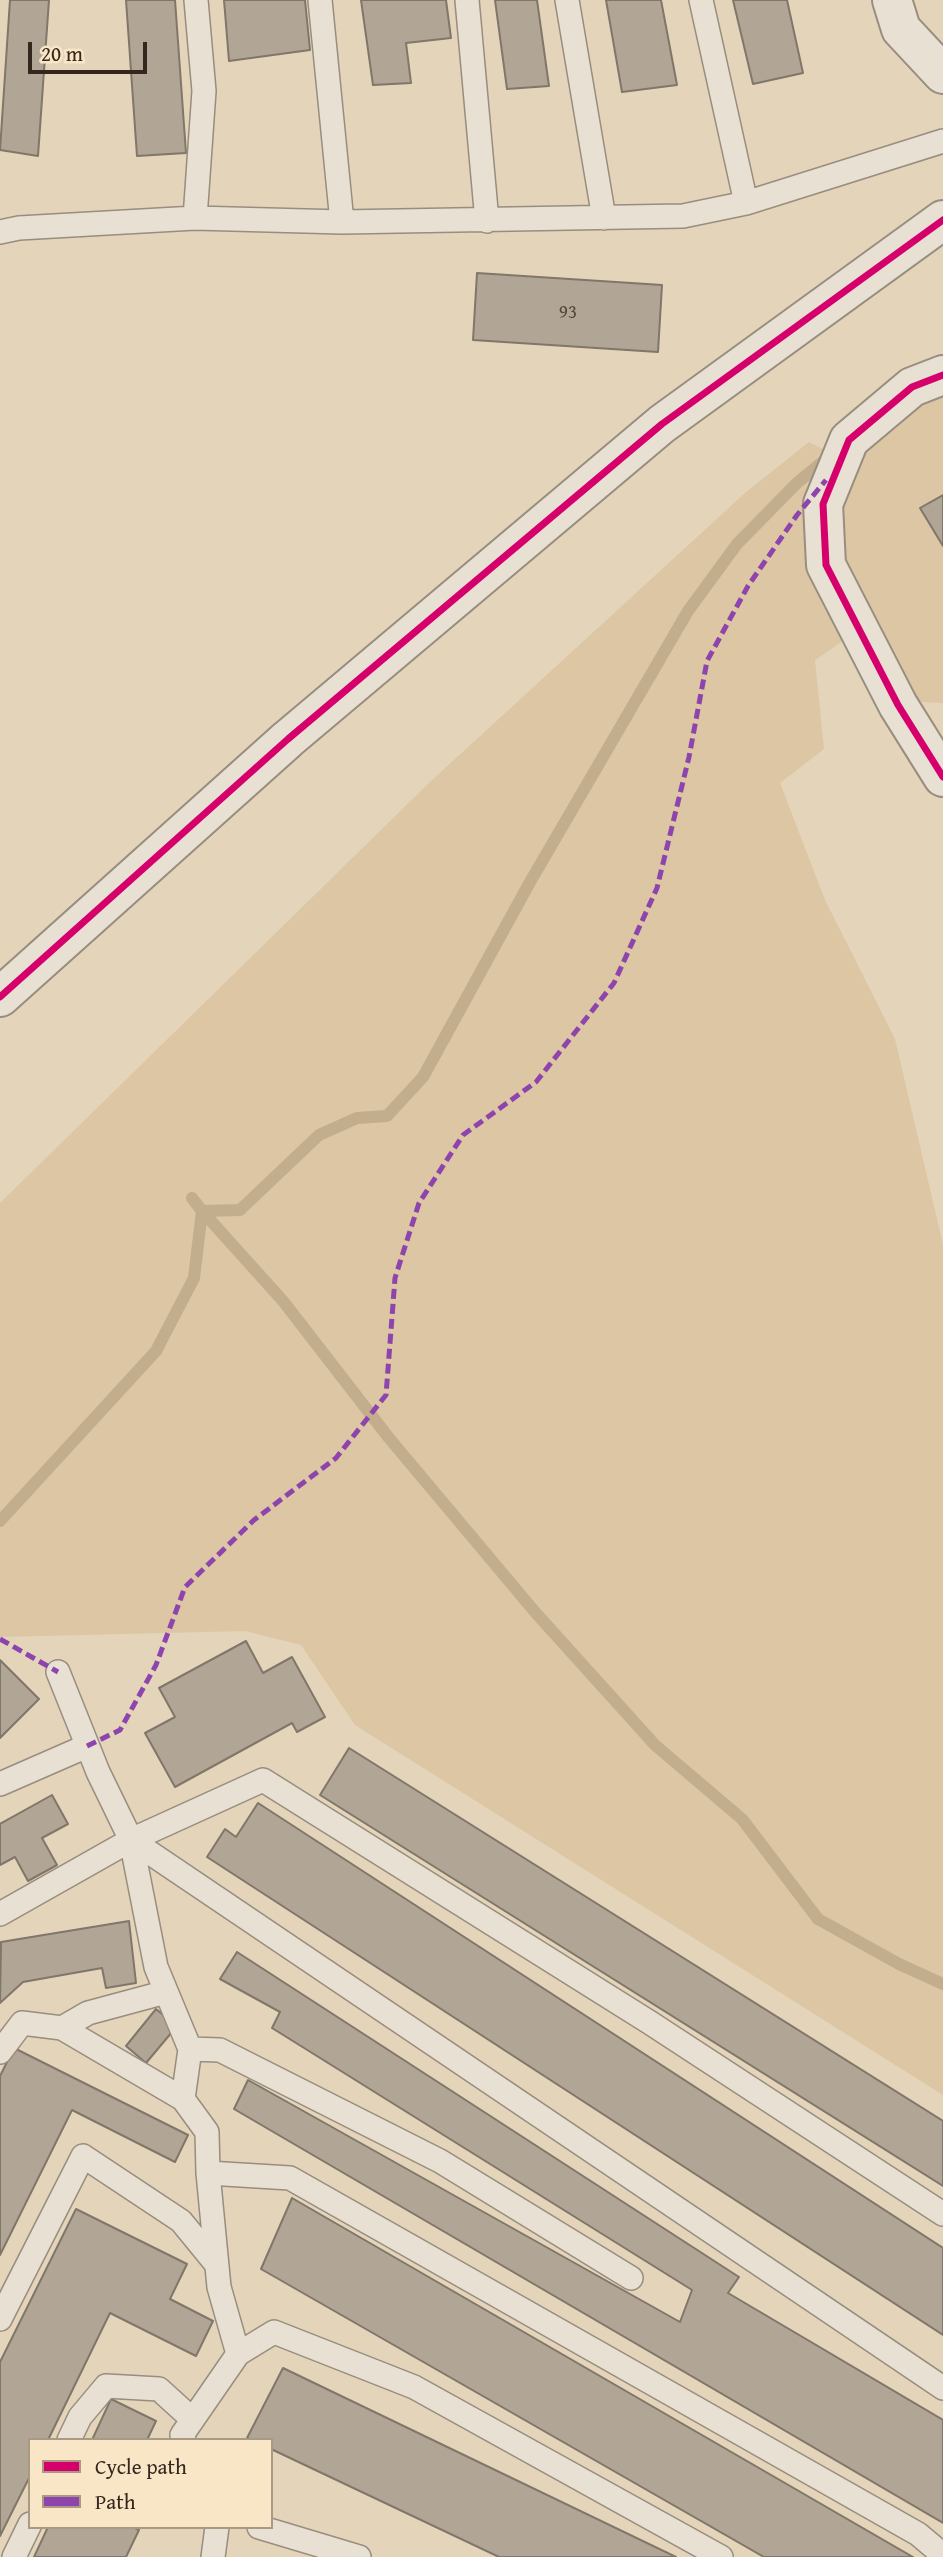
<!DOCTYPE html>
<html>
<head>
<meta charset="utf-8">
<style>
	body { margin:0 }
	#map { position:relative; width:943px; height:2557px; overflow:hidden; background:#e4d4ba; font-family:"Gentium Book Plus",serif }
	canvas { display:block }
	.legend { position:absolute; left:28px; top:2438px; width:245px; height:91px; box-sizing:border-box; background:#f8e6c7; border:2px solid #aa9a83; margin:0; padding:9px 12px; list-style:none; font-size:21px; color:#36271e }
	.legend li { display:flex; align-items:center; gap:14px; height:35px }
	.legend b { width:35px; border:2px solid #aa9a83 }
	.scale { position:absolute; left:28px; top:42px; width:119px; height:32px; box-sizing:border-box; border:4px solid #36271e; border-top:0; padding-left:9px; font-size:21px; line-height:24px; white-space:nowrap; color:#36271e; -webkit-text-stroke:5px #f8e6c7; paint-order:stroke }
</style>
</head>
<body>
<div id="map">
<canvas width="943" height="2557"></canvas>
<ul class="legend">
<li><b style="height:9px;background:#d6006c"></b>Cycle path</li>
<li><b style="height:9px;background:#8e44ad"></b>Path</li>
</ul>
<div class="scale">20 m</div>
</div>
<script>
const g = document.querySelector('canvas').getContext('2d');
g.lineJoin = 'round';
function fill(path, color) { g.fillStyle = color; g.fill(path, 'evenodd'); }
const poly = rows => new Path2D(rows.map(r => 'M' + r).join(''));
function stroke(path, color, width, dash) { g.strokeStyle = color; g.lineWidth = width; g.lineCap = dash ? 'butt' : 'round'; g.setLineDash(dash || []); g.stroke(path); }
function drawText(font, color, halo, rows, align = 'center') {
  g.font = font + ' "Gentium Book Plus",serif'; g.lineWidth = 5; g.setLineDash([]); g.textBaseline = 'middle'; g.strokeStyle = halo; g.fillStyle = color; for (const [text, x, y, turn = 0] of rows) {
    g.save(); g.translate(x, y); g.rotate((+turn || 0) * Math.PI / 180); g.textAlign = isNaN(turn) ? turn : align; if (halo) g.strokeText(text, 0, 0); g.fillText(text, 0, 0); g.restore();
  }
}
fill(poly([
	[943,384,943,703,904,701,832,564,830,505,855,445],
	[809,442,831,453,853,634,815,660,824,749,780,783,825,900,895,1039,943,1245,943,2095,355,1725,301,1645,245,1631,0,1637,0,1203,430,782,745,493]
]), '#dcc6a3');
stroke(poly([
	[202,1211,283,1301,389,1438,535,1612,655,1745,742,1819,818,1919,899,1964,943,1984],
	[202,1211,240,1210,319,1135,357,1118,387,1116,423,1077,530,882,688,611,737,544,798,482,829,457],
	[0,1521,156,1351,194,1278,202,1211,192,1198]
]), '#c2ad8d', 12);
const building = poly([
	[10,0,49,0,38,156,0,150,10,0],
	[126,0,175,0,186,153,137,156,126,0],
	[224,0,305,0,310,50,229,61,224,0],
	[361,0,446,0,451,38,406,43,411,83,373,85,361,0],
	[495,0,537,0,549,86,507,89,495,0],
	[606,0,661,0,677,85,622,92,606,0],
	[733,0,787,0,803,73,753,84,733,0],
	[477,273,662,285,658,352,473,340,477,273],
	[943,495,943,546,920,508,943,495],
	[246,1641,263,1673,292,1657,325,1717,297,1732,292,1723,175,1787,145,1733,175,1717,159,1688,246,1641],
	[0,1660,39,1699,0,1738,0,1660],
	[349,1748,943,2121,943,2186,320,1795,349,1748],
	[52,1795,68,1824,42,1838,57,1865,28,1881,15,1857,0,1865,0,1824,52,1795],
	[258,1803,943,2248,943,2335,207,1857,225,1829,236,1837,258,1803],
	[129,1921,136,1983,106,1988,102,1968,23,1982,0,2003,1,1942,129,1921],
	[237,1952,739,2277,728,2293,943,2420,943,2523,234,2109,248,2080,680,2322,692,2290,272,2028,280,2012,220,1979,237,1952],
	[156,2009,177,2026,146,2063,126,2046,156,2009],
	[14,2048,188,2135,175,2162,72,2110,0,2255,0,2076,14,2048],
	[292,2198,913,2557,764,2557,261,2269,292,2198],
	[76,2209,187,2264,170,2299,213,2321,196,2356,110,2313,48,2440,30,2440,30,2476,0,2536,0,2362,76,2209],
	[283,2368,676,2557,499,2557,271,2449,271,2440,252,2440,247,2438,283,2368],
	[111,2399,156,2421,147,2440,92,2440,111,2399],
	[48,2527,133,2527,139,2530,126,2557,34,2557,48,2527]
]);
fill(building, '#b1a695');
stroke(building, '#807669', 2);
const service = poly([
	[320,0,342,222],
	[467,0,487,221],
	[567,0,604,218],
	[701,0,746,203],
	[195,218,204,91,196,0],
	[0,232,19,228,195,218,342,222,683,216,746,203,943,141],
	[58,1672,98,1772,131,1840,156,1967,190,2049,183,2099,207,2132,208,2173,219,2287,238,2354,182,2435,184,2440],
	[0,1784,87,1746],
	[131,1840,263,1780,649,2022,943,2214],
	[0,1914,131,1840,943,2388],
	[62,2028,88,2013,166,1992],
	[190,2049,220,2050,440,2161,631,2278],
	[0,2052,22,2023,62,2028,183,2099],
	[208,2173,290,2178,918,2534,943,2555],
	[0,2319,83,2156,181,2221,217,2265],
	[238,2354,274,2332,414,2387,721,2557],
	[69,2440,80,2417,106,2386,159,2389,192,2419],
	[259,2527,359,2557],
	[14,2557,30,2524],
	[213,2557,217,2527]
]);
const minor = poly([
	[943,375,912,387,849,440,823,504,826,565,898,705,943,777]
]);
const tertiary = poly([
	[892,0,901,29,943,74],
	[0,997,288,739,662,424,943,220]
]);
stroke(service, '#988d7e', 26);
stroke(minor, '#988d7e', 42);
stroke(tertiary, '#988d7e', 42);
stroke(service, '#e7e0d3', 23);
stroke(minor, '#e7e0d3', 38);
stroke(tertiary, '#e7e0d3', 38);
stroke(poly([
	[0,1639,58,1672],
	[87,1746,120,1730,156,1665,185,1587,254,1520,336,1458,386,1395,395,1278,419,1203,463,1135,536,1082,614,983,657,888,689,757,707,661,748,586,797,515,826,480]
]), '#8e44ad', 5, [10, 5]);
stroke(poly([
	[943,375,912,387,849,440,823,504,826,565,898,705,943,777],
	[0,997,288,739,662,424,943,220]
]), '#d6006c', 7);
drawText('19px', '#55473c', null, [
	["93",568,313]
]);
</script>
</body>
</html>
